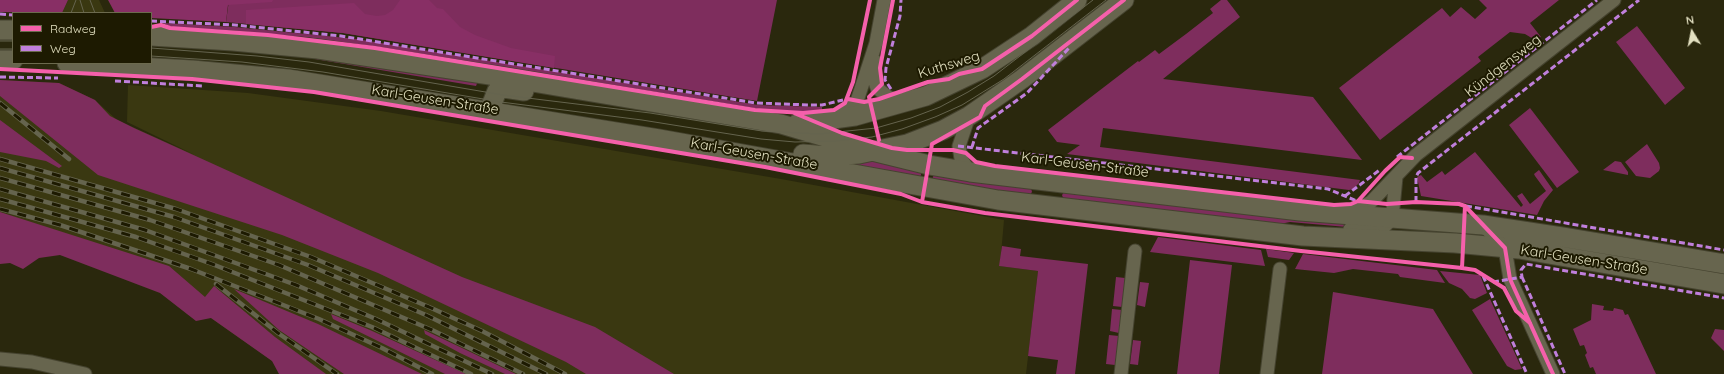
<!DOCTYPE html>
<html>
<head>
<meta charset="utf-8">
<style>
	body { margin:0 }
	#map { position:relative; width:1724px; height:374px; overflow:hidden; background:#2a280d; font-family:Quicksand,sans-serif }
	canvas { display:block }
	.legend { position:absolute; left:12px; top:12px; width:140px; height:52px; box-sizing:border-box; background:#1d1a01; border:1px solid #6c6a4e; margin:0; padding:5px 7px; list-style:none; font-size:12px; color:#e3e1c1 }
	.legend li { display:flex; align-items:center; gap:8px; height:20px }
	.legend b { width:20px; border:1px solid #6c6a4e }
	.north { position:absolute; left:1672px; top:12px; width:40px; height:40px; -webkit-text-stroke:3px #1d1a01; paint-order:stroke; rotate:350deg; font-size:11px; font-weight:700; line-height:16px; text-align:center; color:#e3e1c1 }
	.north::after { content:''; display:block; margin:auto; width:14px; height:18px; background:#e3e1c1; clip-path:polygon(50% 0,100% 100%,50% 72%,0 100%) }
</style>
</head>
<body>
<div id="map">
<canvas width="1724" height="374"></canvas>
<ul class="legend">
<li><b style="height:5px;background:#f560ab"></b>Radweg</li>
<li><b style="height:5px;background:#c07fdc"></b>Weg</li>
</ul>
<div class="north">N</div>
</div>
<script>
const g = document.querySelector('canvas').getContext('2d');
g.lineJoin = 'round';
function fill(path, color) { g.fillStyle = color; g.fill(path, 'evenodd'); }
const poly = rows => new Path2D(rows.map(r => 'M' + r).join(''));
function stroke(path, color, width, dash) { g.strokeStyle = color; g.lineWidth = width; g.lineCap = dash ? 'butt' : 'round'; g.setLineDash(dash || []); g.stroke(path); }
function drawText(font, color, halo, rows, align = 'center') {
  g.font = font + ' Quicksand,sans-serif'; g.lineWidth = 4; g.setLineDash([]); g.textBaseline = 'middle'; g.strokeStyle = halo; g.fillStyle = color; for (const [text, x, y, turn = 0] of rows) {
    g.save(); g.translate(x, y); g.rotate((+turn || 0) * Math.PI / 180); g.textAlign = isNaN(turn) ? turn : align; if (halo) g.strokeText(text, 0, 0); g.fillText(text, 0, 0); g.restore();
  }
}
fill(poly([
	[68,0,99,0,105,13,62,13],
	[0,80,59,83,95,100,117,120,195,155,127,122,128,85,248,93,381,111,781,179,1004,220,1000,266,1038,271,1026,374,291,374,165,286,60,255,0,240]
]), '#3a3811');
fill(poly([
	[229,0,777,0,757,101,343,33,226,22],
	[1221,0,1227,0,1240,17,1163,79,1313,97,1362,160,1103,128,1100,147,1360,180,1359,183,1353,189,1349,190,1067,154,1080,145,1057,142,1048,130,1138,61,1139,62,1155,50,1159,54,1186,34,1213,13,1210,9],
	[1479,0,1559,0,1530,23,1541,37,1535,40,1525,34,1510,32,1478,57,1481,61,1380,140,1339,88,1442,8,1450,17,1461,7,1475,19,1487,8],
	[163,23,235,27,357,39,758,105,822,107,822,110,804,112,766,110,387,48,305,37,171,27],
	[1637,26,1685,88,1665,105,1616,42],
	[303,57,334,58,478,81,476,86],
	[0,80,59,83,95,100,110,116,134,128,462,277,595,327,674,374,586,374,566,362,378,273,282,235,98,175,0,96],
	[1530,108,1579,172,1557,188,1509,125],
	[0,120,62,166,59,168,46,161,0,152],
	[1647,144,1659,163,1660,168,1659,171,1650,178,1636,176,1625,162],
	[1475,152,1521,207,1523,205,1517,196,1522,193,1530,204,1546,191,1535,176,1534,174,1539,170,1553,190,1544,201,1537,215,1421,196,1417,177,1421,175,1427,182,1442,171,1445,175],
	[869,157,922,170,920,179,838,164],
	[1615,161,1621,162,1628,172,1628,175,1603,170],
	[934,173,1031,188,1032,192,1029,196,932,181],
	[1065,191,1362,224,1358,228,1290,222,1275,225,1064,201,1062,195],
	[0,212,169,266,205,297,214,286,275,337,326,374,279,374,272,361,211,318,196,321,160,293,60,255,39,258,23,269,10,263,0,264],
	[1158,237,1261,250,1265,266,1150,252],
	[1002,246,1021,249,1020,256,1088,264,1075,374,1056,374,1058,360,1028,356,1038,271,999,266],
	[1266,249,1294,253,1289,260,1268,257],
	[1303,254,1437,270,1445,283,1400,277,1398,274,1353,269,1334,273,1295,269],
	[1190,260,1232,265,1219,374,1177,374],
	[1440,271,1480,275,1487,293,1475,299,1470,298,1462,289,1449,283],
	[1116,277,1125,278,1122,307,1113,306],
	[1140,282,1149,283,1145,307,1137,305],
	[234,289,318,324,422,374,344,374,279,330],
	[1333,292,1433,309,1473,374,1322,374],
	[1490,299,1522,369,1515,370,1507,366,1472,310],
	[1592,304,1604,306,1603,310,1613,311,1614,308,1623,310,1625,315,1628,314,1656,374,1596,374,1593,367,1590,368,1585,355,1587,353,1584,345,1580,346,1573,329,1591,320],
	[1112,309,1122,310,1119,333,1110,331],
	[331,314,370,330,466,374,445,374,333,319],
	[1715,329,1724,330,1724,351,1711,338],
	[424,330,462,348,516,374,505,374,460,353,425,334],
	[1109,335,1119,336,1115,365,1106,364],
	[1133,340,1141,341,1138,365,1130,364]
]), '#7e2d5d');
fill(poly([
	[0,0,68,0,62,13,0,12],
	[108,0,273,0,272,2,228,5,226,22,151,18,151,13,115,13],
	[400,0,429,0,437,8,443,9,460,27,475,35,511,48,555,56,554,68,343,33,246,24,246,10,354,3,365,14,377,16,385,15,393,10]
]), '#882f65');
const street = poly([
	[875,61,874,79,877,88,888,97,904,103],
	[969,116,959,146,961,159,970,172],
	[839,118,857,101,876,43,884,0],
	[1349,214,1371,202,1416,155,1614,0],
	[1483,225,1505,248,1510,279,1553,374],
	[1350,229,1376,229,1385,226,1392,219,1396,177],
	[0,359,32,362,85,374],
	[1121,374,1135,251],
	[1267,374,1280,269]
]);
const secondary = poly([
	[0,30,13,30],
	[151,36,233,41,318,49,510,78,781,124,872,151,929,165,970,172,1300,211,1483,225,1562,237,1724,264],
	[0,60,13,60],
	[67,63,192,70,288,79,659,139,998,200,1303,236,1455,243,1519,249,1724,284],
	[489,111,497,91,504,88,524,91],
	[797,124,855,116,926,96,982,69,1032,36,1077,0],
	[803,154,828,156,859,154,907,144,943,130,969,116,1022,79,1124,0]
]);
stroke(street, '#45432f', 15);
stroke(secondary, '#45432f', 21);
stroke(street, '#67654e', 13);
stroke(secondary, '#67654e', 19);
stroke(poly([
	[80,0,84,13],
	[90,0,95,13],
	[71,13,76,0],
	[0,41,13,41],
	[151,48,257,56,309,62,503,95,650,113,762,131,819,134,876,128,911,118,940,107,968,92,994,76,1093,0],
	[0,49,13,49],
	[151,56,242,62,323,72,501,102,642,120,761,139,795,142,836,141,872,137,902,129,935,117,962,105,1004,79,1106,0]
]), '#65644e', 1);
const rail = poly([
	[0,103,69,159],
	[0,159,176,209,311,257,429,307,482,331,565,374],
	[0,168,174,217,308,265,426,315,546,374],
	[0,178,150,220,279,265,432,330,523,374],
	[0,189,145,230,296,285,376,319,492,374],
	[0,199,136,237,212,264,372,327,471,374],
	[0,209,60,225,191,269,319,319,382,348,432,374],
	[216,284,278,333,337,374]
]);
stroke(rail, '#65644e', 4.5);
stroke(rail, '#1d1a01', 3, [9]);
stroke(poly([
	[0,14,13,15],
	[151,21,235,25,341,36,756,103,809,105,822,105,843,100],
	[0,77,58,78],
	[115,81,203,86],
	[891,89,885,80,886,68,900,16,901,0],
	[958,146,1328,189,1357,201],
	[972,147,978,128,1027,93,1069,48],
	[1397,157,1597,0],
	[1345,196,1381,169],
	[1416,202,1416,177,1418,173,1639,0],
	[1466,206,1724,250],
	[1483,276,1527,374],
	[1522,277,1565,374],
	[1493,282,1522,277,1521,270,1526,264,1724,298]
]), '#c07fdc', 3, [6, 3]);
stroke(poly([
	[151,27,161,25,170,28,268,35,375,48,755,110,803,113,834,110,845,103,853,82,870,0],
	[0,69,192,79,314,92,765,167,901,194,922,202,985,213,1301,251,1462,268,1475,270,1504,288,1516,311,1530,323],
	[848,99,864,102,879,99,928,82,949,79,959,74,982,69,1032,36,1077,0],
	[794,113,842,133,892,148,907,150,953,150,966,153,976,162,995,166,1334,205,1351,204,1358,201,1387,204,1416,202,1459,204,1465,206,1505,248,1510,279,1553,374],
	[879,140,869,97,882,84,880,68,893,0],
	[1358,201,1385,171,1400,157,1412,158],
	[922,202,932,144,980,117,985,106,1022,79,1124,0],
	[1462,268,1465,206]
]), '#f560ab', 4);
drawText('14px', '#e3e1c1', '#1d1a01', [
	["Kuthsweg",949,65,-17],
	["Kündgensweg",1503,66,-38],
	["Karl-Geusen-Straße",435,100,9],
	["Karl-Geusen-Straße",754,154,10],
	["Karl-Geusen-Straße",1085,165,7],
	["Karl-Geusen-Straße",1584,260,9]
]);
</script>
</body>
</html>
